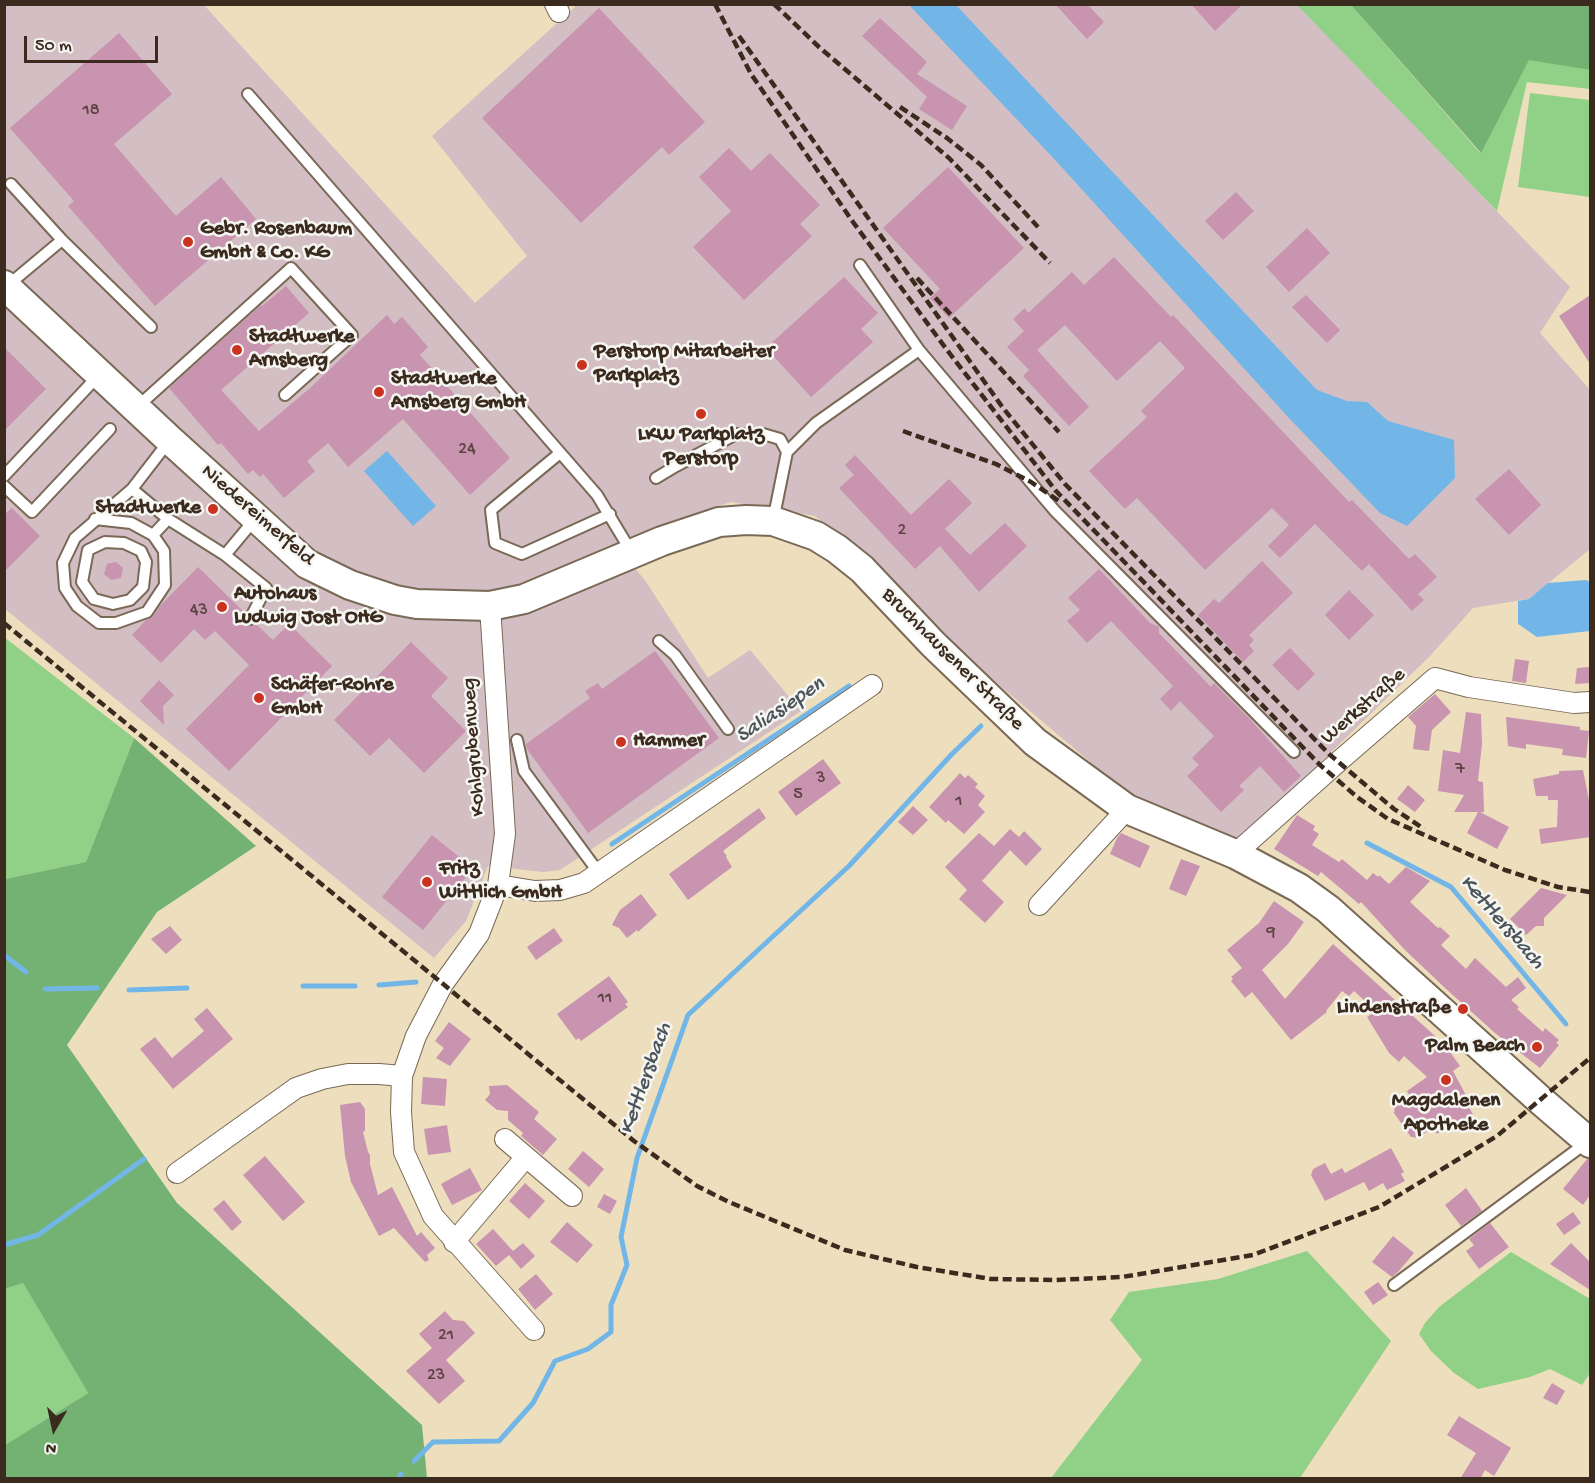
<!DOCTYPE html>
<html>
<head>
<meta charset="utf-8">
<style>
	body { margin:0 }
	#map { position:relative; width:1595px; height:1483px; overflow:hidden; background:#eddfbd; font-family:"Gochi Hand",sans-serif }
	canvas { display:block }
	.frame { position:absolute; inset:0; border:6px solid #3b2a1e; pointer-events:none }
	.north { position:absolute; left:24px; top:1399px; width:60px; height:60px; -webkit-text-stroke:4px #f6f6f2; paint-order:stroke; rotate:189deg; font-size:16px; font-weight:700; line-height:24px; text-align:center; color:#3b2a1e }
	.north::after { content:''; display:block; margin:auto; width:21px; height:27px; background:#3b2a1e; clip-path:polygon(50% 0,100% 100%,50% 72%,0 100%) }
	.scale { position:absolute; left:24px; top:36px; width:134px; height:27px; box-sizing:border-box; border:3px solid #3b2a1e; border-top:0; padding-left:8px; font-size:18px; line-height:21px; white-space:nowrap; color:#3b2a1e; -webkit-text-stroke:4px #f6f6f2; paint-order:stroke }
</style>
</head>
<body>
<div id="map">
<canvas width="1595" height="1483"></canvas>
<div class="frame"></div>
<div class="north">N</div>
<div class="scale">50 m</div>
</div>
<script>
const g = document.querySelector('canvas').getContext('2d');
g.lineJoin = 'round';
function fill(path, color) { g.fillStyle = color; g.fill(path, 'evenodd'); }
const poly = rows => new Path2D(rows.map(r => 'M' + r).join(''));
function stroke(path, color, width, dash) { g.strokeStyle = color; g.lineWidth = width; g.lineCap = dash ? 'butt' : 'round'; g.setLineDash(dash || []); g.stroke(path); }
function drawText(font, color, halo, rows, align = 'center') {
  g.font = font + ' "Gochi Hand",sans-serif'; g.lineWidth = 5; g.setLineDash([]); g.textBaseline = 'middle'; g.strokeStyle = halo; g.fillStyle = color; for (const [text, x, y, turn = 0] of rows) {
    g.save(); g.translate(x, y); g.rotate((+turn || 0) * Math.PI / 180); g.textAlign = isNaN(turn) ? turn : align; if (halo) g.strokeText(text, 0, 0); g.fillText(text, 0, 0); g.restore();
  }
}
fill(poly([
	[4,5,204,5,475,303,527,256,432,136,575,7,574,5,1298,5,1570,287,1540,333,1590,390,1590,549,1529,599,1473,608,1430,656,1316,767,1315,773,1234,841,1140,804,941,636,884,575,815,516,731,502,675,520,614,545,645,580,708,678,750,650,801,711,560,870,544,872,488,866,466,921,434,958,5,609]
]), '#d2bec3');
fill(poly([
	[1297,5,1351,5,1480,153,1529,59,1590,70,1590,89,1527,82,1497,211],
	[1530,93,1590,100,1590,197,1518,187],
	[4,637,134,738,86,862,5,879],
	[1307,1251,1391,1341,1300,1478,1051,1478,1142,1360,1110,1320,1129,1292,1218,1279],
	[1511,1252,1590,1299,1590,1373,1582,1385,1550,1369,1530,1377,1478,1389,1454,1373,1431,1351,1419,1334,1425,1323,1439,1307],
	[23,1283,88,1393,5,1445,5,1289]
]), '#90d087');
fill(poly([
	[1351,5,1590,5,1590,70,1529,60,1481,153],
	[134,738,256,846,157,912,67,1045,177,1203,422,1425,427,1478,5,1478,5,1445,88,1393,23,1283,5,1289,5,879,86,862]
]), '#74b274');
fill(poly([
	[909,5,956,5,1317,390,1347,401,1367,402,1388,421,1454,440,1455,478,1407,526,1380,513,1288,417,1057,162],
	[387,451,436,506,413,526,364,471],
	[1586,580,1590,582,1590,631,1537,637,1518,624,1518,601,1529,599,1548,583]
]), '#72b6e8');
stroke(poly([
	[1367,843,1451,887,1566,1024],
	[612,844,849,686],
	[4,955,26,972],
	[379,985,416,982],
	[303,986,355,986],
	[45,989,97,988],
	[129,990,187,988],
	[4,1245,38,1235,144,1159],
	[414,1461,433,1442,499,1441,533,1403,555,1361,588,1349,611,1332,611,1305,627,1265,621,1237,637,1158,688,1015,849,866,952,754,981,726],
	[399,1478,401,1474]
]), '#72b6e8', 5);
fill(poly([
	[1055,4,1087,4,1104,22,1087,39],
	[1191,4,1243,4,1215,31],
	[599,8,705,122,669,155,662,147,581,223,482,118],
	[880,18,927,62,917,74,967,106,952,130,919,109,927,97,862,36],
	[119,33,172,94,114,144,176,216,221,177,256,219,155,306,68,206,74,201,10,128],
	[729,148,751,171,770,153,820,205,800,224,812,236,744,300,693,247,731,211,699,177],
	[948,167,1024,248,949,318,930,298,940,289,883,228],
	[1236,192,1254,211,1223,240,1205,221],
	[1307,228,1330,253,1289,292,1266,267],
	[1114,257,1171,317,1173,315,1349,502,1352,500,1409,559,1415,554,1437,577,1418,594,1424,600,1412,611,1369,564,1362,571,1315,524,1280,558,1268,546,1289,525,1272,508,1205,570,1137,498,1125,509,1089,471,1147,417,1141,411,1185,368,1160,341,1117,381,1065,325,1037,350,1089,407,1069,426,1023,376,1029,370,1007,347,1024,331,1013,319,1025,308,1028,313,1072,272,1084,285],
	[844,277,878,313,861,329,873,342,811,397,766,348],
	[286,286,309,313,221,390,259,431,309,389,387,315,394,324,402,317,428,347,420,355,510,458,470,495,403,419,348,467,328,443,307,461,315,471,284,498,263,474,260,477,253,470,248,474,221,443,218,445,169,388,261,305,262,306],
	[1306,295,1340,330,1327,343,1292,307],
	[1590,295,1590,364,1559,316],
	[4,347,46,389,4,431],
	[855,455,911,515,949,479,972,503,945,529,970,555,1005,523,1027,546,979,592,940,546,915,569,839,488,854,475,845,465],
	[1509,469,1541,505,1509,535,1475,499],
	[12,508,40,536,4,572,4,515],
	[1262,561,1293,593,1249,635,1254,640,1249,645,1254,651,1243,662,1198,615,1214,599,1219,603],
	[116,562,123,568,121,578,111,580,104,574,107,564],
	[198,567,245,613,243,620,246,625,251,626,256,624,273,640,289,624,332,666,229,771,186,729,249,665,215,631,205,640,194,629,161,663,132,635,146,620,153,617,160,606],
	[1099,569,1150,623,1159,627,1159,633,1211,687,1214,683,1249,718,1301,776,1284,792,1260,766,1239,786,1244,790,1221,812,1187,776,1199,765,1192,758,1214,736,1180,701,1171,711,1160,699,1173,686,1111,621,1087,643,1067,621,1080,610,1068,598],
	[1349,590,1374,615,1349,640,1325,615],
	[411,642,448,678,431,696,466,731,424,773,389,738,370,756,334,720],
	[1290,648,1315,674,1298,691,1272,665],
	[655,651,719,738,588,833,527,749,526,744,590,698,585,691,598,683,602,689],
	[1515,659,1529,661,1526,683,1512,681],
	[1590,667,1590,683,1575,684,1577,668],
	[159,680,174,695,163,706,164,725,140,701],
	[1435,694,1451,712,1432,730,1429,751,1413,749,1416,726,1408,717],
	[1466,712,1481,714,1482,744,1478,781,1483,782,1484,812,1480,812,1509,827,1497,849,1467,833,1478,812,1454,812,1464,795,1438,791,1443,750,1460,753],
	[1506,717,1580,727,1580,730,1589,731,1586,758,1562,755,1563,749,1526,744,1526,749,1508,746],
	[823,759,841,783,796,816,778,792],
	[1583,770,1590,805,1590,837,1541,844,1539,829,1557,827,1558,800,1548,800,1548,796,1536,796,1533,779,1559,774,1559,771],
	[960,773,965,778,968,775,978,784,975,787,985,796,978,805,985,812,964,834,948,820,946,823,929,807],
	[1408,785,1425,800,1415,812,1397,799],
	[913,806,928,820,913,835,898,822],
	[759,808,766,818,723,851,727,856,726,857,732,867,688,900,669,874],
	[1297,815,1315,826,1313,830,1319,834,1312,845,1339,862,1342,859,1367,880,1373,873,1378,877,1379,875,1389,884,1406,867,1430,881,1410,902,1438,928,1440,927,1450,936,1441,945,1466,969,1475,958,1506,987,1518,977,1526,988,1511,1000,1519,1007,1517,1009,1543,1032,1545,1028,1559,1040,1556,1043,1559,1045,1540,1068,1495,1033,1445,988,1405,950,1361,902,1359,904,1321,872,1318,876,1274,849],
	[1010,829,1019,837,1024,831,1042,849,1026,866,1010,850,982,881,1004,902,985,923,959,899,967,890,945,867,979,833,994,846],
	[1121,833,1150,846,1140,868,1110,854,1117,838],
	[432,835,473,868,423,930,382,897],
	[1181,859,1200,866,1186,896,1169,889],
	[1541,888,1567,895,1544,918,1544,926,1536,926,1526,935,1510,919],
	[641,894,657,915,638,932,637,930,627,938,619,928,612,925,620,910],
	[1274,901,1304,922,1288,944,1262,970,1285,999,1333,944,1445,1045,1460,1066,1453,1071,1469,1101,1466,1103,1473,1114,1450,1131,1447,1127,1437,1134,1432,1128,1418,1138,1411,1137,1394,1113,1395,1106,1409,1095,1407,1091,1427,1077,1404,1056,1399,1062,1389,1053,1367,1017,1376,1011,1354,991,1349,996,1342,991,1326,1011,1327,1012,1291,1040,1252,992,1245,998,1231,981,1233,979,1231,977,1242,968,1227,950,1259,923],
	[170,926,182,940,166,954,151,939],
	[554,928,563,941,536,960,527,947],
	[609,976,628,1002,625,1004,628,1007,581,1041,579,1038,576,1040,557,1014],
	[207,1008,233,1039,173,1089,140,1049,155,1037,172,1058,204,1031,194,1019],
	[449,1022,471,1039,450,1066,436,1058,444,1048,435,1041],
	[423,1077,447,1079,445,1106,421,1104],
	[507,1085,539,1112,534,1119,557,1139,543,1155,521,1136,523,1133,508,1120,508,1111,497,1110,485,1100,490,1094,489,1086],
	[360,1102,365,1109,365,1131,363,1132,368,1152,370,1155,370,1164,378,1195,392,1187,417,1236,421,1232,435,1248,427,1255,429,1260,425,1262,394,1228,379,1236,351,1182,345,1156,340,1105],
	[447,1125,451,1152,428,1155,424,1129],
	[1391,1148,1404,1172,1401,1174,1405,1181,1387,1190,1383,1183,1369,1191,1364,1182,1325,1201,1311,1175,1313,1169,1325,1163,1331,1174,1342,1168,1345,1173],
	[583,1151,604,1169,589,1187,568,1169],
	[265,1156,305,1202,283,1221,243,1175],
	[1587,1159,1590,1159,1590,1195,1583,1205,1563,1189],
	[470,1168,482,1190,452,1205,441,1184],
	[525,1183,545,1201,529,1219,509,1201],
	[1466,1188,1482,1211,1461,1226,1445,1205],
	[604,1194,617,1201,610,1214,597,1207],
	[224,1200,242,1222,232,1231,213,1209],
	[1573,1212,1581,1223,1564,1235,1556,1224],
	[567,1222,593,1245,577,1263,550,1242],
	[1490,1223,1509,1247,1479,1269,1466,1251,1474,1245,1469,1239],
	[493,1229,513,1251,523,1243,535,1256,521,1269,509,1255,496,1266,476,1244],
	[1393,1236,1414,1253,1398,1272,1392,1277,1372,1262],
	[1571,1243,1590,1262,1590,1290,1550,1264],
	[536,1274,553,1294,535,1310,518,1289],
	[1378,1282,1388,1295,1373,1305,1364,1292],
	[445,1311,453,1320,464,1321,475,1333,446,1360,465,1381,439,1404,406,1371,432,1348,419,1334],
	[1552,1383,1565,1391,1557,1405,1543,1398],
	[1459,1416,1511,1448,1494,1476,1485,1470,1480,1479,1460,1479,1476,1453,1447,1435]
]), '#c894af');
const lane = poly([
	[248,94,597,495,632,553],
	[11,184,62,240],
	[860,265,919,350],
	[7,286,62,240,151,327],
	[136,408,291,268,352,335,285,395],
	[560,453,491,510,495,543,522,554,610,514],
	[4,476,98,376],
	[656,478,676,466,736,434,763,434,780,439,787,452],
	[4,486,32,512,110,429],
	[132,489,168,519,225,555],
	[95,519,131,523,153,535],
	[168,519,153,535,164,551,165,585,147,612,116,623,99,623,77,606,65,588,63,563,75,538,132,489,169,441],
	[773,521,787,452,816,423,919,350,1055,511,1294,752],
	[105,542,124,543,141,551,146,562,143,587,130,600,113,604,94,599,82,582,88,550,105,542],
	[250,619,266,588,225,555,255,519],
	[659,641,675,655,728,729],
	[517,740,524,771,599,873],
	[1394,1285,1586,1143]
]);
const street = poly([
	[555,4,559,12],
	[490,606,505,834,498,885,479,934,443,984,416,1036,402,1076,401,1112,404,1152,433,1216,534,1330],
	[1235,854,1338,762,1435,678,1469,687,1574,703,1590,702],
	[498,885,535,891,560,890,584,883,872,685],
	[1039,905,1127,809],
	[505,1139,572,1196],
	[177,1173,296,1088,322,1079,348,1074,379,1074,402,1076],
	[454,1242,526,1157]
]);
const secondary = poly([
	[4,285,170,440,307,564,350,585,395,600,417,604,490,606,524,599,662,541,719,522,746,520,773,521,816,536,837,549,862,569,933,644,1035,742,1127,809,1235,854,1299,888,1328,909,1539,1099,1590,1143]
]);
stroke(lane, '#796956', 14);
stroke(street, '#796956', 22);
stroke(secondary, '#796956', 32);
stroke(lane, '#fff', 10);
stroke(street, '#fff', 20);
stroke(secondary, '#fff', 28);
stroke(poly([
	[715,4,751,74,853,222,947,350,1056,491,1319,764,1357,797,1388,819,1505,870,1558,887,1590,892],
	[774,4,819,47,949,158,1050,263],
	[739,36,1003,408,1065,484,1329,754,1394,809,1424,829],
	[900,107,947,138,981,165,1038,227],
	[917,278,1059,432],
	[903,431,996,464,1031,482,1059,501],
	[4,623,634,1141,697,1186,729,1202,845,1250,917,1267,991,1279,1056,1280,1122,1277,1253,1255,1379,1207,1497,1136,1590,1058]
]), '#3b2a1e', 4.5, [9, 4.5]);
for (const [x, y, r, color] of [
	[188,242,6,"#c8321e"],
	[237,350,6,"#c8321e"],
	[582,365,6,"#c8321e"],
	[379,392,6,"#c8321e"],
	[701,414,6,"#c8321e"],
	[213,509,6,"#c8321e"],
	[222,607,6,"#c8321e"],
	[259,698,6,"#c8321e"],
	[621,742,6,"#c8321e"],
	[427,882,6,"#c8321e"],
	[1463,1009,6,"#c8321e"],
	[1537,1047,6,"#c8321e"],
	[1446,1080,6,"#c8321e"]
]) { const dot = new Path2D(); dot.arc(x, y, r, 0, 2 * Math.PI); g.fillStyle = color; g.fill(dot); stroke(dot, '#f6f6f2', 2); }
drawText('18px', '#5e4442', null, [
	["18",91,111],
	["24",467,450],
	["2",902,531],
	["43",199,611],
	["7",1460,770],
	["3",821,779],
	["5",798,795],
	["1",959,802],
	["9",1271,933],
	["11",605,999],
	["21",446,1336],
	["23",436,1376]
]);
drawText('bold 21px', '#3b2a1e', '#f6f6f2', [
	["Gebr. Rosenbaum",200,230],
	["GmbH & Co. KG",200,254],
	["Stadtwerke",249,338],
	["Arnsberg",249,362],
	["Perstorp Mitarbeiter",594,353],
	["Parkplatz",594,377],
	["Stadtwerke",391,380],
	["Arnsberg GmbH",391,404],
	["LKW Parkplatz",701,436,"center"],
	["Perstorp",701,460,"center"],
	["Stadtwerke",201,509,"right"],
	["Autohaus",234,595],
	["Ludwig Jost OHG",234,619],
	["Schäfer-Rohre",271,686],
	["GmbH",271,710],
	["Hammer",633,742],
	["Fritz",439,870],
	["Wittlich GmbH",439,894],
	["Lindenstraße",1451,1009,"right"],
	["Palm Beach",1525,1047,"right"],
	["Magdalenen",1446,1102,"center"],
	["Apotheke",1446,1126,"center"]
], 'left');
drawText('21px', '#3b2a1e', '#f6f6f2', [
	["Niedereimerfeld",257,516,41],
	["Bruchhausener Straße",952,660,45],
	["Werkstraße",1364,707,-41],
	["Kohlgrubenweg",475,747,-94]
]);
drawText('italic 22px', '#4c545b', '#f6f6f2', [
	["Saliasiepen",781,711,-34],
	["Kettlersbach",1501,923,49],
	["Kettlersbach",647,1079,-70]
]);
</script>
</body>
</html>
